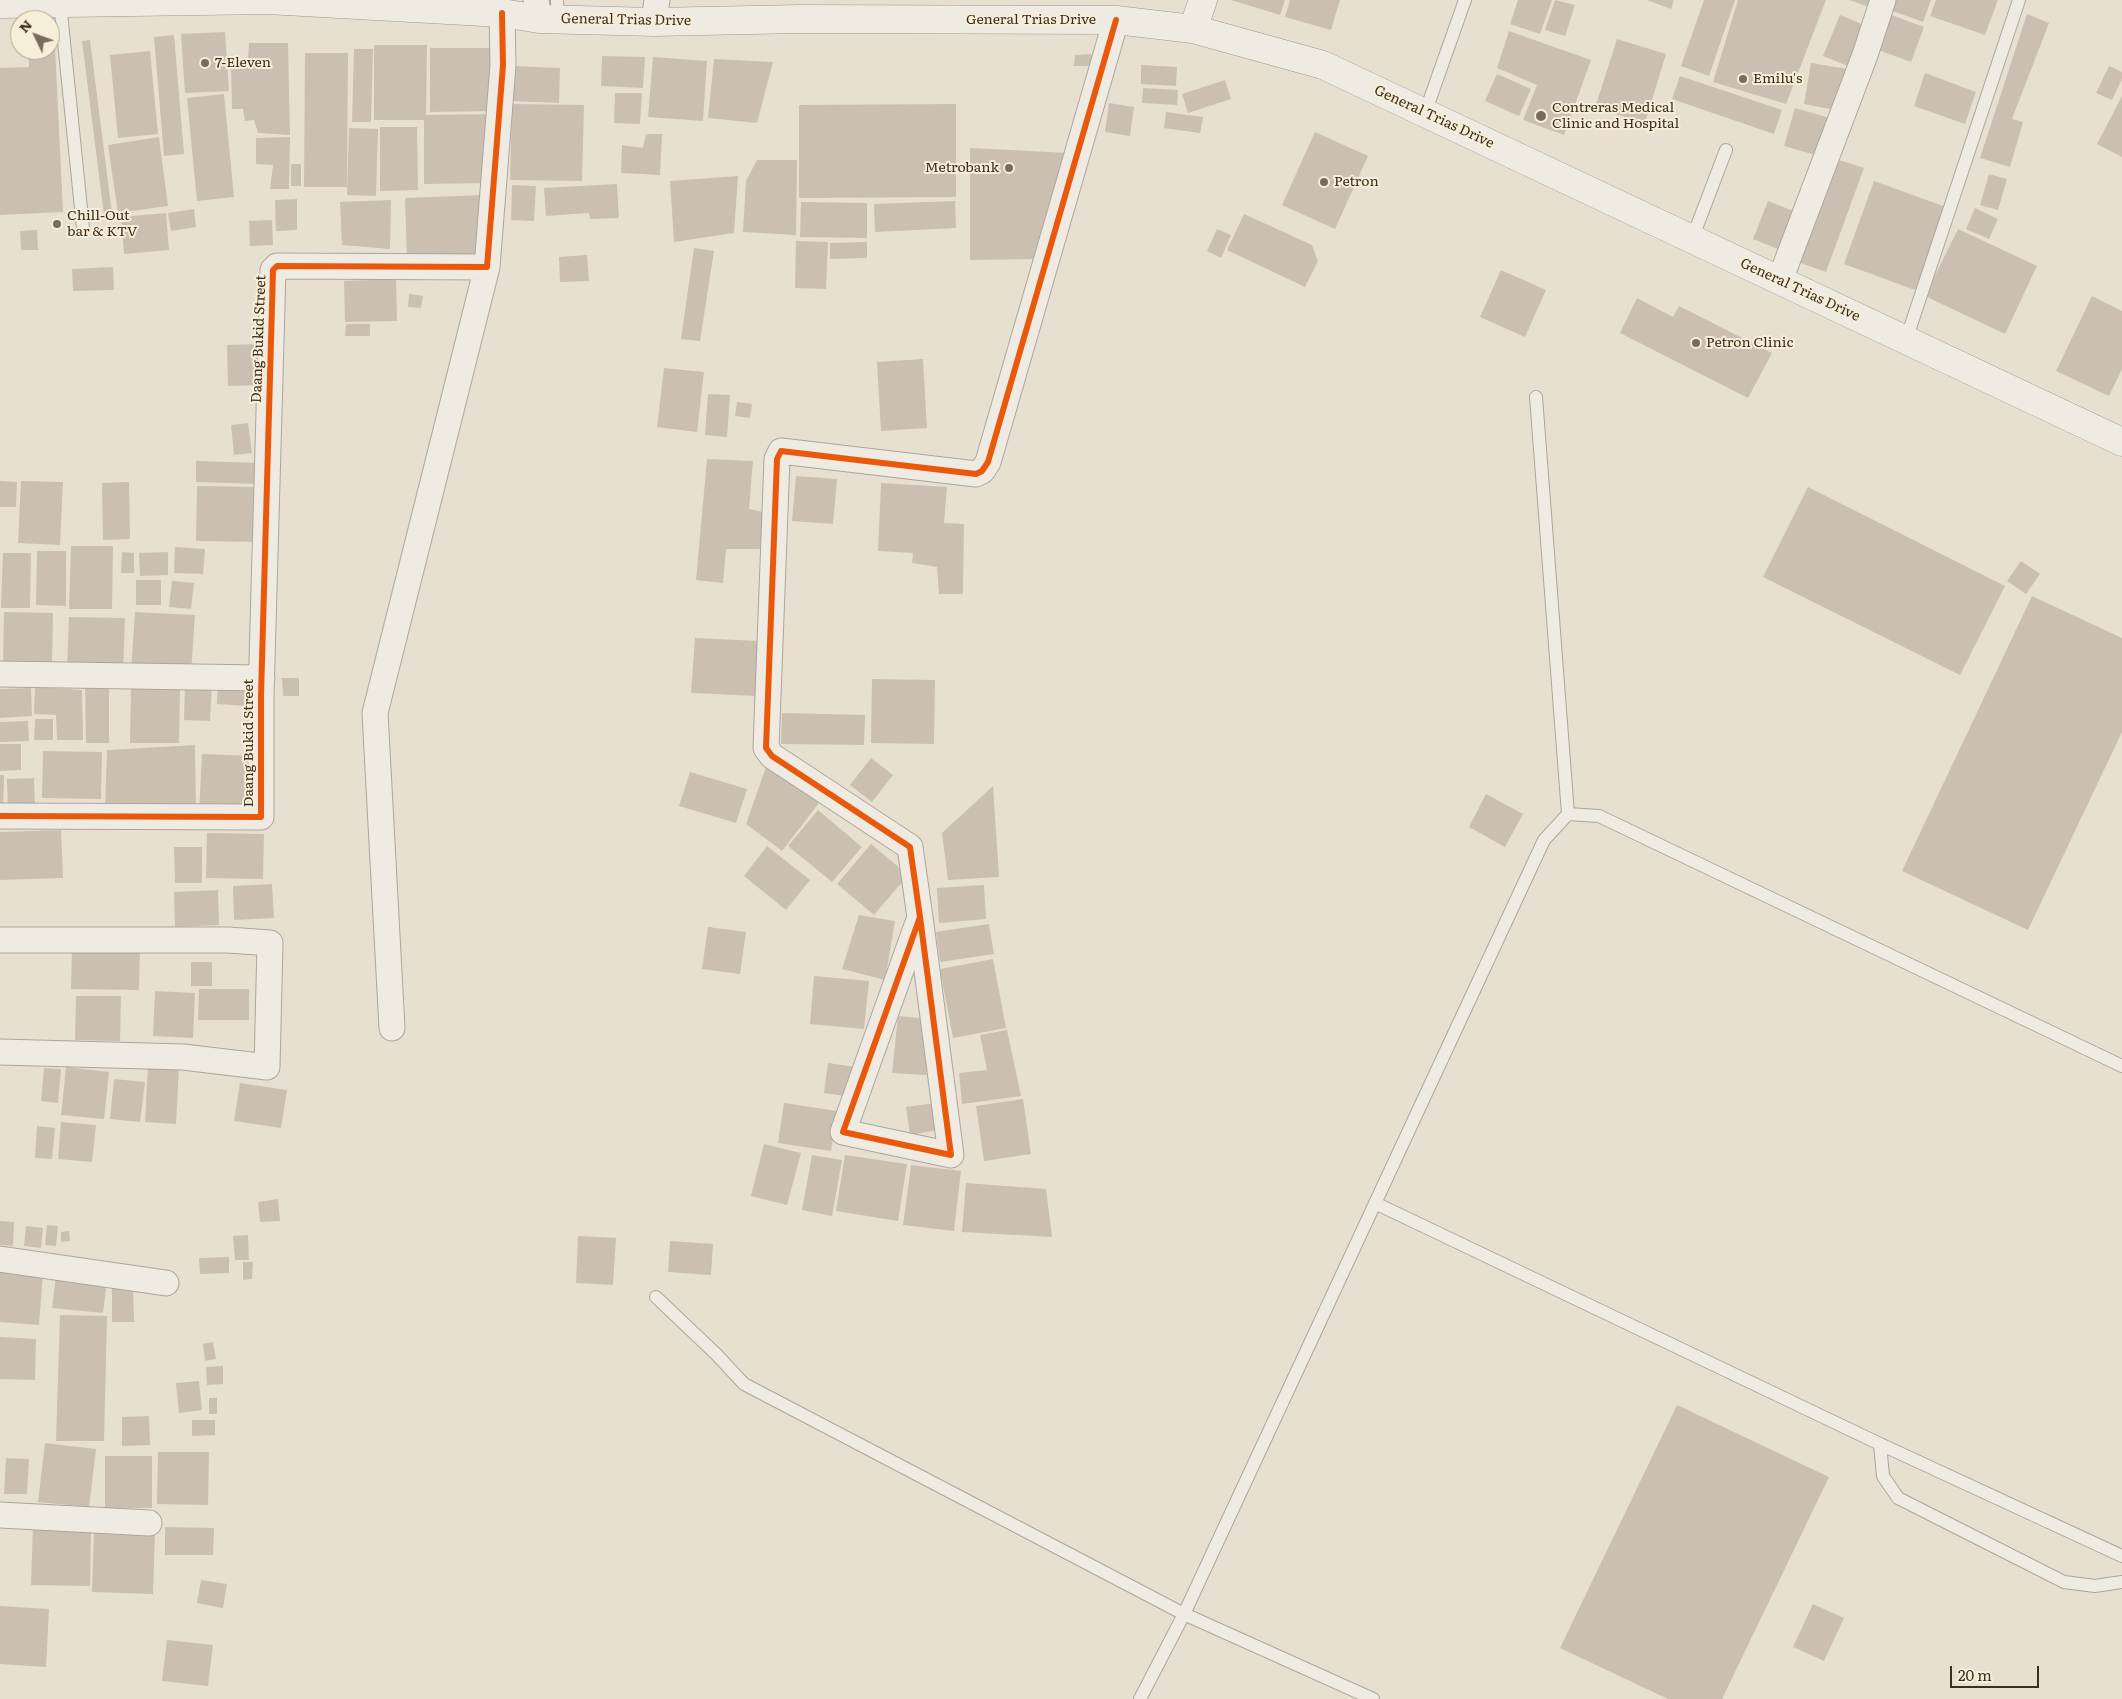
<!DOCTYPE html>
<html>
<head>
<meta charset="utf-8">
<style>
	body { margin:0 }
	#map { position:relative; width:2122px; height:1699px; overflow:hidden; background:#e7e0d1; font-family:Literata,serif }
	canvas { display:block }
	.north { position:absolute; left:10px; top:10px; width:50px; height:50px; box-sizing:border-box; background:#f7eed8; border:1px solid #ada18e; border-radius:50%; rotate:312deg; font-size:14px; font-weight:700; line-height:20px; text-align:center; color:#3d2e20 }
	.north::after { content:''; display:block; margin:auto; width:18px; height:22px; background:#786c5e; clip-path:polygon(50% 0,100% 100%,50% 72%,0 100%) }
	.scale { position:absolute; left:1950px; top:1666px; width:89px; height:22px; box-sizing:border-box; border:2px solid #3d2e20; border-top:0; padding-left:6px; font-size:15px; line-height:18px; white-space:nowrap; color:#3d2e20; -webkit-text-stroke:4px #f7eed8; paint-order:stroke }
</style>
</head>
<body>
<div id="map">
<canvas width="2122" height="1699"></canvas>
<div class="north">N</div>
<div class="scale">20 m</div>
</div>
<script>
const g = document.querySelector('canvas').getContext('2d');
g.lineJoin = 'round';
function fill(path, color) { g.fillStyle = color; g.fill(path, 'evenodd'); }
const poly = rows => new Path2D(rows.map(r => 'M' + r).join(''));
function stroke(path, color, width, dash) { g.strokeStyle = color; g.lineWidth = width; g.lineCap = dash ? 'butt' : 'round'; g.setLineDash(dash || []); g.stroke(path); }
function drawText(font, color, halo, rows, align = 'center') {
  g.font = font + ' Literata,serif'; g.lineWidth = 4; g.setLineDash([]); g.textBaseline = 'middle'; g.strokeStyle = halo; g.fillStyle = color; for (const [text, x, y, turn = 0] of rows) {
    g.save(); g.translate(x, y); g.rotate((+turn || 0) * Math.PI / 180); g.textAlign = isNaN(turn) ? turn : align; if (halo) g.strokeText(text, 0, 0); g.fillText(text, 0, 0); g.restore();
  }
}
fill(poly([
	[1231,0,1285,0,1280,15],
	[1290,0,1340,0,1331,30,1285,17],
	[1518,0,1552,0,1540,34,1510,24],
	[1555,0,1575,5,1565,36,1545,30],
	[1647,0,1674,0,1671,9],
	[1704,0,1735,0,1709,76,1681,66],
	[1738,0,1826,0,1786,104,1713,82],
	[1849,0,1874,0,1872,8],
	[1894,0,1931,0,1923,22,1890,10],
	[1936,0,1998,0,1985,35,1930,16],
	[1889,14,1924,27,1911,62,1876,49],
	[2027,14,2049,23,2012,119,2023,122,2010,167,1980,158],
	[1840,15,1869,27,1853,68,1823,56],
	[1509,31,1591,60,1564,135,1523,120,1537,85,1497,68],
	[225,32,229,91,185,93,181,34],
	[174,35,184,154,164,156,154,37],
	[1617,39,1666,54,1645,123,1595,108],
	[90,40,112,214,104,215,82,41],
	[249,43,288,43,290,135,258,133,254,120,245,121,243,109,232,109,231,62,248,59],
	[374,45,427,45,426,115,489,114,489,183,424,184,424,120,374,120],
	[50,47,55,47,63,212,0,215,0,68,29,67,28,50,50,50],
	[430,48,496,48,496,111,430,112],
	[354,49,373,49,371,122,352,122],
	[150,51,158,134,118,138,110,55],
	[305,53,348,53,347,187,304,187],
	[1094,54,1094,66,1074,66,1075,55],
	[602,56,645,57,643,88,601,86],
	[653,57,707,61,703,121,648,117],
	[714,59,773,62,757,123,708,118],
	[1811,63,1848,69,1840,111,1804,104],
	[1141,65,1177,67,1176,86,1141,84],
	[513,66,560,68,559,103,512,101],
	[2109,66,2122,72,2122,79,2112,100,2096,93],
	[1925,73,1976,92,1965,124,1914,106],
	[1497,74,1531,89,1519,116,1485,101],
	[1680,76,1782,110,1774,134,1672,99],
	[1225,80,1231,99,1188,113,1182,94],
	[1143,88,1178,90,1177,105,1142,103],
	[615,93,642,93,640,124,614,123],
	[224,94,234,197,197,201,187,98],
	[2122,96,2122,157,2097,144],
	[1109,103,1134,107,1130,136,1105,132],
	[512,104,584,105,582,181,510,180],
	[956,104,956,197,799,198,799,105],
	[1795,108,1830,118,1819,156,1784,146],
	[1166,112,1203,117,1200,133,1164,128],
	[380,127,417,127,418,190,380,191],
	[349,128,378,129,376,196,347,195],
	[1315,132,1368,156,1335,229,1282,205],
	[646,134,662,134,660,175,621,173,622,145,643,148],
	[159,137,168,206,118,213,108,145],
	[290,137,289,189,270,189,273,165,256,164,256,138],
	[970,148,1068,153,1039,259,970,260],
	[1833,158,1864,168,1826,272,1795,261],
	[757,160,797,160,796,235,743,232,746,181],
	[291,164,301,164,301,186,291,186],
	[1989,174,2007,179,1998,210,1980,205],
	[738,176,734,233,674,242,670,181],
	[1874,181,1946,207,1915,290,1844,264],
	[617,184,619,218,590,219,589,213,546,216,544,188],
	[512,185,536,186,534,221,511,220],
	[484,195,486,257,407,260,405,198],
	[297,199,297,230,276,231,275,200],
	[391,200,390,249,342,245,340,202],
	[955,201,956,228,875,232,874,204],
	[1768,201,1801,214,1785,252,1753,239],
	[801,202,867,203,867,238,800,237],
	[1975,208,1998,219,1989,239,1966,229],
	[194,209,196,227,171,231,168,213],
	[166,213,169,250,124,254,121,217],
	[1244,214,1312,245,1318,261,1305,287,1227,250],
	[272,220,273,245,250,246,249,221],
	[1217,229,1231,235,1221,258,1207,251],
	[1958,229,2037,266,2005,334,1925,296],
	[37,230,38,250,21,250,20,231],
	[796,241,828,242,826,289,795,288],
	[867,242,867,258,830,259,830,243],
	[694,248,714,251,700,341,681,339],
	[587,255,589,281,560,282,559,257],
	[113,267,114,290,73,291,72,269],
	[1501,270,1546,290,1525,337,1480,317],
	[396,279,397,321,345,322,344,281],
	[409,294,423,296,421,308,408,307],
	[2092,296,2122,311,2122,369,2109,396,2056,371],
	[1637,298,1673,317,1679,306,1772,353,1748,398,1620,333],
	[346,324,370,324,370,336,345,336],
	[262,344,264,385,228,386,227,345],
	[923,359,927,428,881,431,877,362],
	[664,368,704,372,697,432,657,427],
	[708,394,730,395,727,437,705,435],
	[737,402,752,404,750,418,735,416],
	[248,423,252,453,234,455,231,425],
	[707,459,753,461,749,509,763,512,760,549,726,549,723,583,696,580],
	[196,461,260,463,259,484,196,482],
	[796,476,837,479,833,524,792,521],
	[0,481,17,482,16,507,0,507],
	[21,481,63,482,60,545,18,543],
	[129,482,130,539,103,540,102,483],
	[881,483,947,487,944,523,964,524,963,594,939,594,937,567,912,563,913,553,878,551],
	[197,486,262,487,260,542,196,541],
	[1808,487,2005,586,1960,675,1763,577],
	[71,546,113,546,112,609,69,609],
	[175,547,205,549,203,574,174,573],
	[37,551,66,551,66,606,36,605],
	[122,552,134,553,134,573,121,573],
	[168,552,168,575,140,576,139,553],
	[3,553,31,553,30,608,1,608],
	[2021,561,2040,574,2026,594,2007,581],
	[136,580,161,580,161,605,136,605],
	[172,581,194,583,191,609,169,607],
	[2032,596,2122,638,2122,732,2028,930,1902,871],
	[4,612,53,613,52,663,3,662],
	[135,612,195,615,191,674,131,671],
	[69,617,125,618,123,671,67,670],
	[695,638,759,641,756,696,691,693],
	[282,678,299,678,299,696,283,696],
	[872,679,935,680,934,744,871,743],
	[85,682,109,682,109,743,86,743],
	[185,683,212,684,210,721,184,720],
	[218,685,249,687,247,706,217,704],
	[35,687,82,690,83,740,57,740,56,715,34,714],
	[31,688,32,716,0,718,0,689],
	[131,689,180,689,179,743,130,743],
	[782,713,865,715,864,745,781,744],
	[35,719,53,719,53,740,34,740],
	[28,721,29,741,0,742,0,722],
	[0,744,21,744,21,770,0,771],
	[195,745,196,813,105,810,107,750],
	[43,751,102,752,101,799,42,798],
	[202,754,255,756,253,814,199,812],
	[871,758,893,775,872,802,850,785],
	[767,764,819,803,782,851,746,824],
	[690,772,747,789,736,823,679,806],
	[0,775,4,775,3,810,0,810],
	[34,778,35,809,8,810,7,779],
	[993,786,999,877,948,880,942,833],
	[1486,794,1523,814,1505,847,1469,827],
	[818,810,862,847,832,882,788,846],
	[61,830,63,878,0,880,0,832],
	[207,833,264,834,263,879,206,878],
	[871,844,908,875,874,915,837,884],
	[767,846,810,880,786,910,744,876],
	[174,847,202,847,202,883,175,883],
	[272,884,274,918,234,920,233,886],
	[984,885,986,919,939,923,937,888],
	[218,890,219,925,175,927,174,892],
	[859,915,895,921,885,980,842,969],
	[989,924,994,954,940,962,936,932],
	[708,927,746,932,740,974,702,969],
	[72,946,140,947,139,990,71,989],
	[993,959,1006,1028,953,1038,940,969],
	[191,962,212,962,212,986,191,986],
	[814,976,869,981,864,1029,810,1024],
	[199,989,249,989,249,1020,198,1020],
	[155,991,195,993,193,1038,153,1036],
	[76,996,121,996,120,1041,75,1040],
	[898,1016,932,1019,926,1075,892,1073],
	[1007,1030,1021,1096,962,1104,959,1073,987,1070,980,1035],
	[828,1063,856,1067,852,1097,824,1093],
	[66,1067,109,1072,104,1119,61,1115],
	[148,1067,179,1068,176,1124,145,1122],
	[44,1068,61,1069,58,1103,41,1101],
	[114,1079,145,1082,140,1122,110,1119],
	[240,1083,287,1090,281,1128,234,1121],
	[1023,1099,1031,1154,984,1161,976,1106],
	[784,1103,837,1111,831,1151,778,1143],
	[935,1103,939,1130,910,1135,906,1107],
	[61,1122,96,1125,92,1162,58,1159],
	[37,1126,55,1128,52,1159,35,1158],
	[764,1144,801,1153,787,1205,751,1196],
	[812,1155,842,1160,832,1216,802,1210],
	[845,1155,907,1164,898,1221,836,1211],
	[911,1165,961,1171,954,1231,903,1225],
	[966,1183,1046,1189,1052,1237,962,1232],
	[278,1199,280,1221,260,1222,258,1202],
	[0,1221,14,1222,13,1246,0,1245],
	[47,1225,58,1226,56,1246,45,1245],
	[26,1226,43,1228,41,1248,24,1246],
	[69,1231,70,1241,61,1242,61,1232],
	[248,1235,249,1260,235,1260,233,1236],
	[578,1236,616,1238,613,1285,576,1283],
	[670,1241,713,1244,711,1275,668,1272],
	[229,1257,229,1273,200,1274,199,1258],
	[243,1262,253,1262,252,1279,243,1280],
	[0,1270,43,1273,39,1325,0,1322],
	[56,1275,107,1281,103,1313,52,1308],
	[133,1288,134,1322,112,1322,112,1289],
	[60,1315,107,1316,104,1441,56,1441],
	[0,1337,36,1339,35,1380,0,1379],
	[213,1342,216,1359,205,1361,203,1344],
	[223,1366,223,1384,207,1385,206,1367],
	[199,1381,202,1410,179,1413,176,1383],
	[209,1398,217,1398,217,1414,209,1414],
	[1677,1405,1829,1477,1722,1699,1668,1699,1560,1648],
	[149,1416,150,1445,122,1446,122,1417],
	[192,1420,215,1420,215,1435,192,1436],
	[45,1443,96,1449,89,1507,38,1502],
	[158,1452,209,1452,208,1505,157,1504],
	[105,1456,152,1456,152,1508,105,1508],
	[6,1458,29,1459,27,1494,4,1494],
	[33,1525,91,1526,90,1586,31,1585],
	[165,1527,214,1528,213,1555,165,1555],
	[94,1530,155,1532,153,1594,92,1592],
	[201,1580,227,1584,223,1608,197,1603],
	[1813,1604,1844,1618,1824,1661,1793,1647],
	[0,1606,49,1609,46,1667,0,1664],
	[167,1640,213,1645,208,1686,162,1681]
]), '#cbbfb2');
const lane = poly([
	[557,0,558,20],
	[60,3,83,228],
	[1425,113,1465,0],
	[1692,239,1726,150],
	[1906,340,2019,0],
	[1536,397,1568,814],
	[1375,1203,1880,1444,2122,1556],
	[656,1297,716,1354,744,1384,1184,1614,1373,1699],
	[1880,1444,1883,1476,1898,1498,2064,1582,2095,1586,2122,1582],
	[1140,1699,1184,1614,1544,840,1568,814,1599,816,2122,1066]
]);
const street = poly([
	[536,0,539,19],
	[654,22,657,0],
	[1780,280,1865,55,1883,0],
	[0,674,262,678],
	[0,816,261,817,261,696,273,270,277,266,487,267,503,65,502,13],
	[920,917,843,1132,951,1155,920,917,910,847,772,756,766,748,777,459,781,451,976,474,982,471,988,462,1116,20],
	[0,940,228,940,270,943,267,1067,183,1057,0,1052],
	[392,1028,375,713,487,267],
	[0,1259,166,1283],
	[0,1515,149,1523]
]);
const secondary = poly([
	[0,4,267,0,502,13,539,19,654,22,800,19,1116,20,1193,29,1323,65,2122,442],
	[1193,29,1203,0]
]);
stroke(lane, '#ada599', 14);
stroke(street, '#ada599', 27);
stroke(secondary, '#9c958a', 29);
stroke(lane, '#efebe3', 12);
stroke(street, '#efebe3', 25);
stroke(secondary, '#efebe3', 28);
stroke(poly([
	[0,816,261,817,261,696,273,270,277,266,487,267,503,65,502,13],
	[920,917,843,1132,951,1155,920,917,910,847,772,756,766,748,777,459,781,451,976,474,982,471,988,462,1116,20]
]), '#e8590c', 6);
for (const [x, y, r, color] of [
	[205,63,5,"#786c5e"],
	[1743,79,5,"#786c5e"],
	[1541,116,6,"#786c5e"],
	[1009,168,5,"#786c5e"],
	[1324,182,5,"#786c5e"],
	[57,224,5,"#786c5e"],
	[1696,343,5,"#786c5e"]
]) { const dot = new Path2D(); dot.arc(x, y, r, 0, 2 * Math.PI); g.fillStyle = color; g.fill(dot); stroke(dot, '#f7eed8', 2); }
drawText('14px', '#3d2e20', '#f7eed8', [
	["General Trias Drive",626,20,1],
	["General Trias Drive",1031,20],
	["General Trias Drive",1434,117,25],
	["General Trias Drive",1800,290,25],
	["Daang Bukid Street",259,339,-88],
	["Daang Bukid Street",249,743,-90]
]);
drawText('14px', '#3d2e20', '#f7eed8', [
	["7-Eleven",215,63],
	["Emilu's",1753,79],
	["Contreras Medical",1552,108],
	["Clinic and Hospital",1552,124],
	["Metrobank",999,168,"right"],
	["Petron",1334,182],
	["Chill-Out",67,216],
	["bar & KTV",67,232],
	["Petron Clinic",1706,343]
], 'left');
</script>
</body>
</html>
